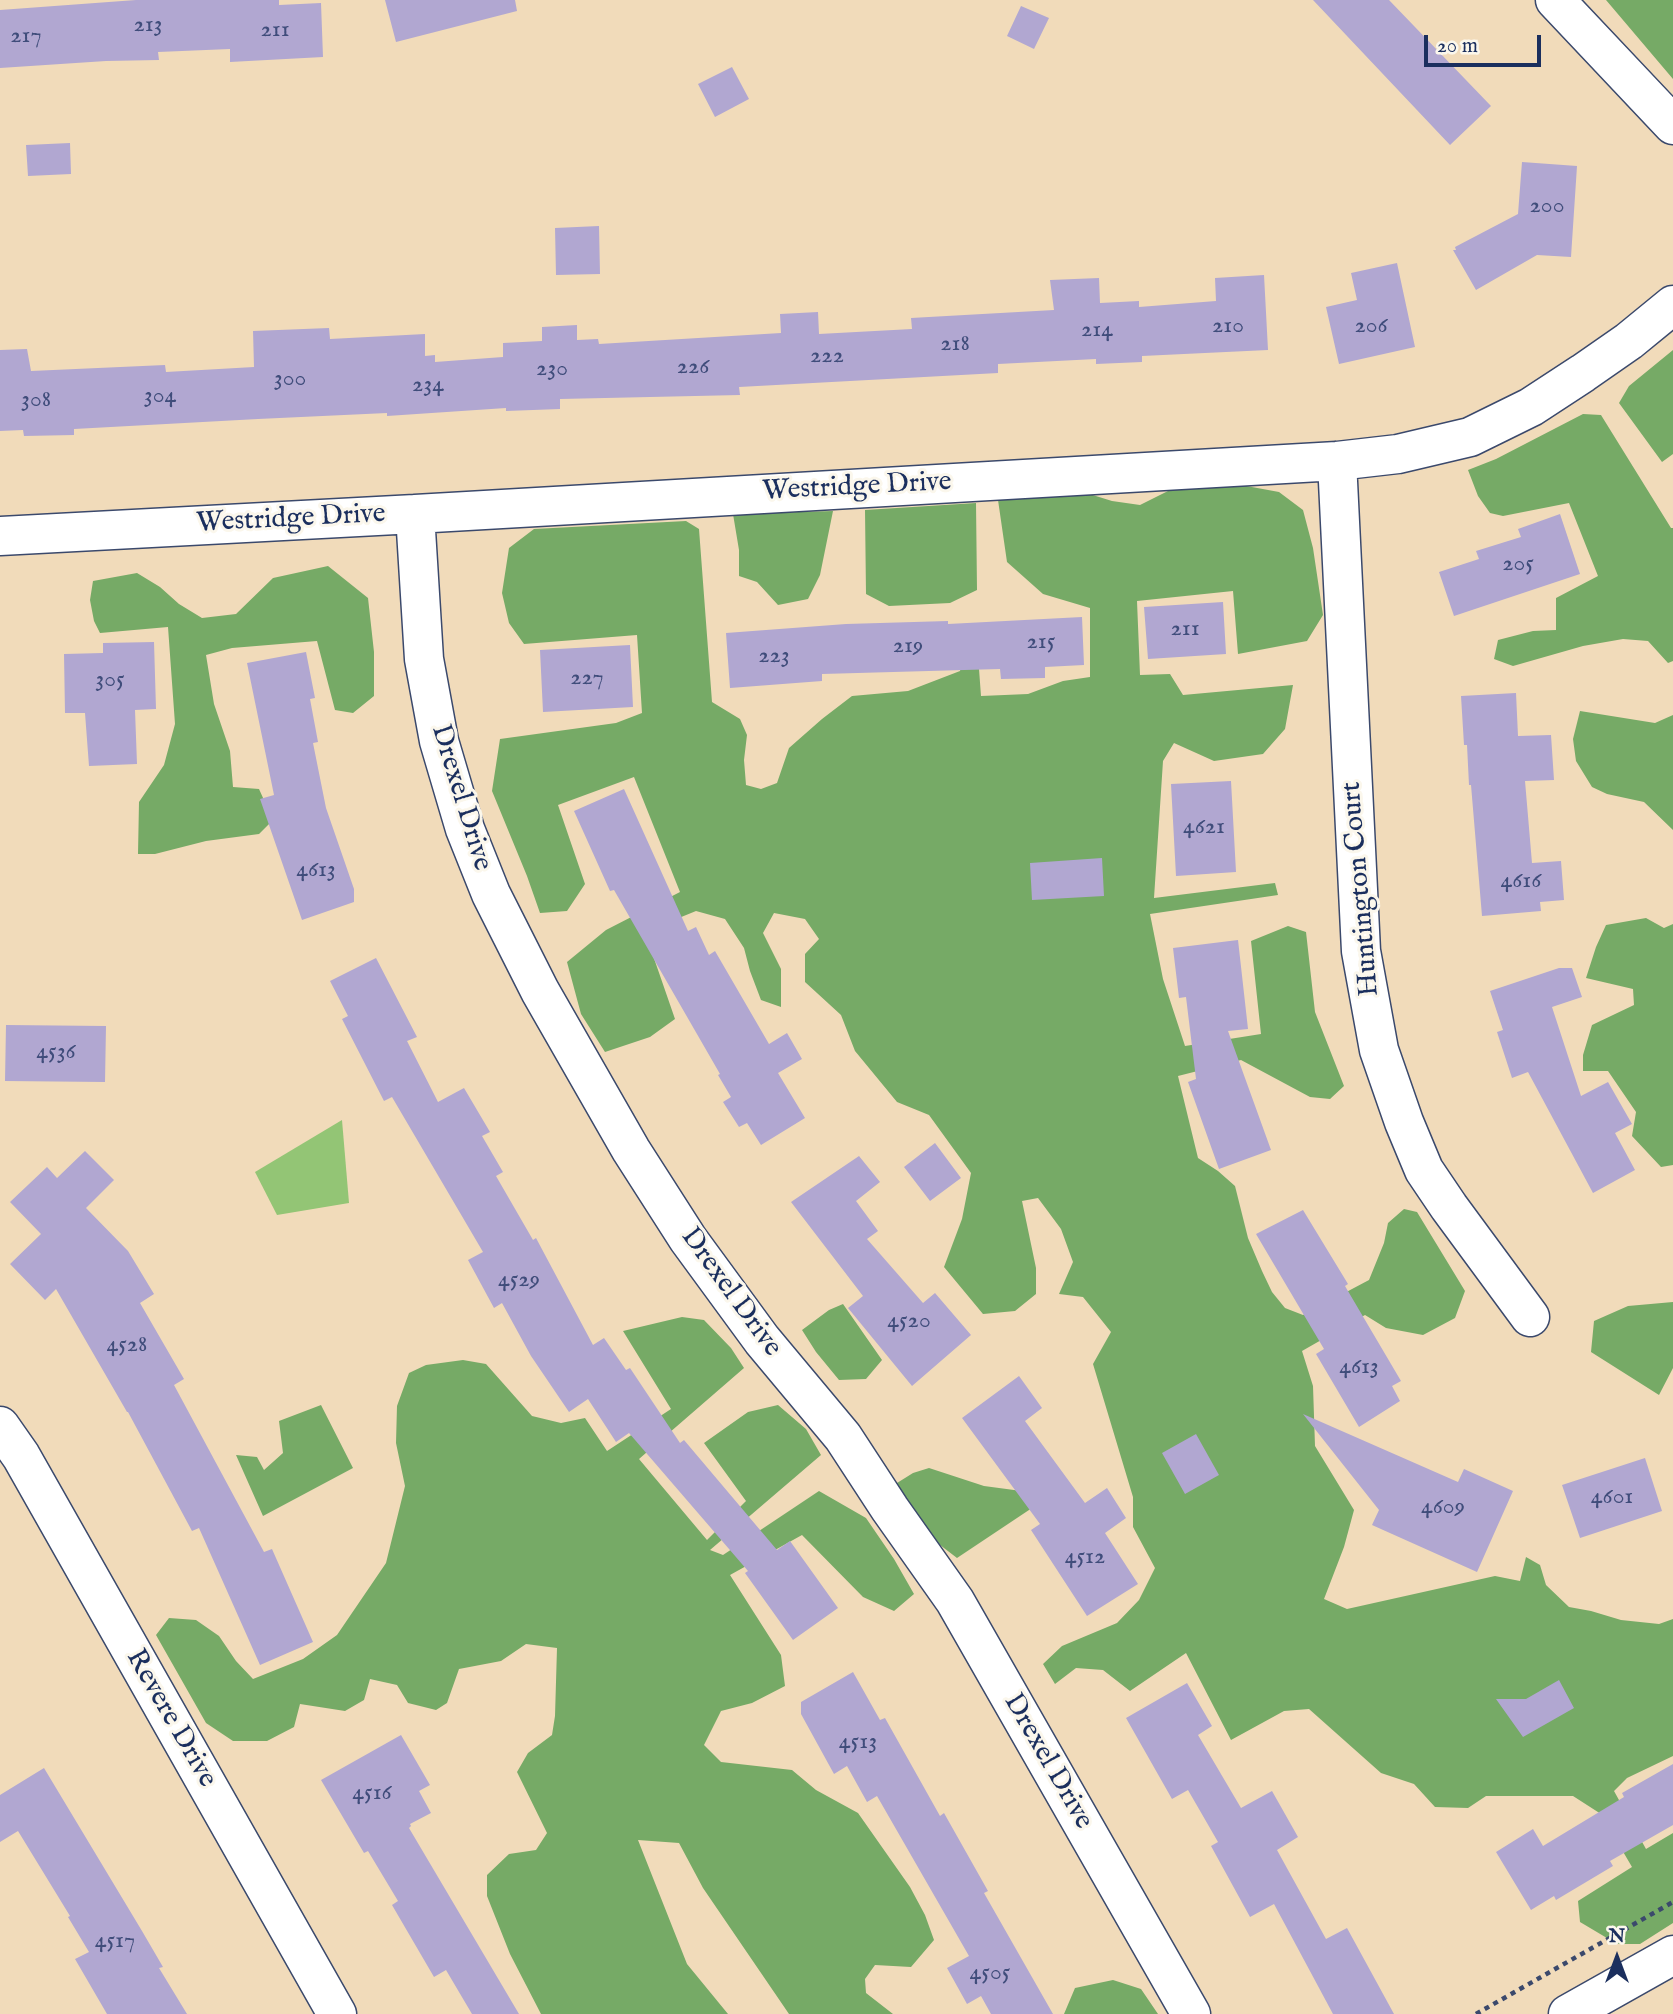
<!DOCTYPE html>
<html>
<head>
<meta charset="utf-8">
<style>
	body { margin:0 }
	#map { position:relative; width:1673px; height:2014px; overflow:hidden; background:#f1dbba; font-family:"IM FELL English",serif }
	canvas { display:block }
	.north { position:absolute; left:1582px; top:1923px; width:70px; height:70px; -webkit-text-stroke:5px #fbf7ec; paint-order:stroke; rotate:0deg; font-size:19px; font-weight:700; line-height:28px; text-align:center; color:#1b2f5e }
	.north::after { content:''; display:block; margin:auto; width:24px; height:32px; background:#1b2f5e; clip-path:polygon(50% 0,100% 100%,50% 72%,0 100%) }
	.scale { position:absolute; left:1424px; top:35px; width:117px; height:32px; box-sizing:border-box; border:4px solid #1b2f5e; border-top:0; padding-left:9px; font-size:21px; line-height:24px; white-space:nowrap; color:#1b2f5e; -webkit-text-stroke:5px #fbf7ec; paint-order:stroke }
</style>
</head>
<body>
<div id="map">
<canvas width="1673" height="2014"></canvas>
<div class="north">N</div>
<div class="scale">20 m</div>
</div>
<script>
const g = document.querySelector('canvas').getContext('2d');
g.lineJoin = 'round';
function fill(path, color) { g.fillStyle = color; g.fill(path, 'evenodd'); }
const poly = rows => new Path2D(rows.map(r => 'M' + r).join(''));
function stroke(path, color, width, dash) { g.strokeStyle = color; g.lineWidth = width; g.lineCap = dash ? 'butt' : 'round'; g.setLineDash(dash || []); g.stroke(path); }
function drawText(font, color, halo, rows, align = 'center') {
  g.font = font + ' "IM FELL English",serif'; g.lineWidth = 6; g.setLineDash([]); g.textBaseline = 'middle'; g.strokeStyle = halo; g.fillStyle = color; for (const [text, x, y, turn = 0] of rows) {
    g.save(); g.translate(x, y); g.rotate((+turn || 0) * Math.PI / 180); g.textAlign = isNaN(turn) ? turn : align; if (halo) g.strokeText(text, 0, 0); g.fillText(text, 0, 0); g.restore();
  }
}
fill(poly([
	[342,1120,349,1203,277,1215,255,1172]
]), '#93c575');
fill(poly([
	[1606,0,1673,0,1673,79],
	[1673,350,1673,454,1662,462,1619,403,1629,386],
	[1583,414,1601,415,1671,528,1673,528,1673,661,1668,663,1648,641,1623,639,1583,646,1513,666,1494,659,1498,640,1533,631,1556,630,1556,598,1598,576,1569,503,1503,516,1490,513,1478,496,1468,470,1496,459],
	[1241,485,1279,492,1303,510,1313,548,1323,615,1307,641,1238,654,1233,591,1137,601,1140,675,1170,674,1183,695,1293,685,1285,729,1263,754,1214,761,1174,743,1163,761,1154,898,1275,883,1278,895,1150,914,1163,979,1185,1046,1261,1034,1251,941,1288,926,1306,932,1315,1012,1344,1086,1330,1099,1310,1097,1241,1060,1178,1076,1198,1158,1218,1171,1235,1186,1248,1238,1262,1271,1272,1292,1285,1308,1303,1315,1369,1280,1384,1243,1388,1223,1404,1209,1417,1212,1465,1291,1455,1318,1423,1335,1386,1328,1365,1315,1302,1351,1313,1386,1315,1446,1354,1510,1344,1547,1324,1599,1347,1609,1495,1576,1520,1581,1526,1557,1540,1565,1546,1585,1569,1607,1591,1611,1621,1620,1659,1624,1673,1619,1673,1756,1627,1778,1614,1791,1646,1849,1673,1833,1673,1923,1640,1944,1617,1944,1580,1922,1578,1901,1632,1867,1601,1814,1573,1796,1486,1796,1468,1808,1435,1807,1414,1784,1381,1773,1309,1709,1284,1711,1231,1740,1186,1653,1130,1691,1103,1670,1076,1668,1055,1684,1043,1664,1062,1646,1117,1623,1139,1600,1155,1568,1133,1527,1133,1497,1093,1364,1111,1332,1083,1297,1059,1294,1073,1262,1061,1229,1038,1198,1022,1201,1036,1268,1036,1294,1015,1311,983,1314,944,1267,962,1219,971,1173,929,1115,897,1102,855,1051,841,1015,805,982,805,954,819,939,805,919,774,913,763,933,781,969,781,1007,761,1000,750,971,744,948,725,919,696,911,669,922,648,941,675,1019,650,1037,605,1052,581,1014,567,962,606,930,680,892,634,777,558,805,585,884,567,911,540,913,527,876,492,791,500,739,616,723,642,713,637,635,524,644,509,623,502,593,509,548,534,529,686,521,699,529,712,702,740,719,747,735,744,760,746,785,761,789,777,783,789,748,822,719,852,696,908,691,960,671,967,637,977,642,981,696,1028,694,1063,681,1090,677,1090,608,1043,594,1007,562,998,500,1083,492,1112,501,1140,505,1170,490],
	[976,503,977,590,950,603,889,606,866,594,865,510],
	[833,511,820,575,808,599,778,605,757,582,739,576,739,550,733,514],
	[328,566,368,598,374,652,374,696,353,713,335,710,317,641,232,648,206,655,214,704,230,751,233,787,259,789,273,820,259,834,206,841,155,854,138,854,139,802,164,765,175,724,168,627,100,633,94,621,90,600,93,581,137,573,160,587,179,604,202,618,236,614,273,578],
	[1580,711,1655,723,1673,715,1673,830,1644,802,1607,794,1592,787,1576,761,1573,739],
	[1646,918,1664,928,1673,924,1673,1165,1661,1167,1632,1136,1636,1112,1608,1071,1583,1071,1583,1055,1592,1025,1634,1005,1633,989,1586,978,1596,947,1606,925],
	[1673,1302,1673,1368,1659,1395,1591,1352,1594,1321,1628,1306],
	[843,1304,882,1360,866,1379,839,1380,816,1352,802,1330,829,1310],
	[682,1317,704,1320,731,1348,744,1368,639,1459,707,1540,746,1501,704,1443,748,1412,778,1405,806,1429,821,1455,710,1550,723,1555,819,1491,866,1518,894,1559,914,1594,894,1611,863,1597,802,1535,730,1575,781,1655,785,1686,752,1703,721,1711,704,1745,721,1762,792,1770,816,1790,858,1813,910,1887,925,1915,934,1940,911,1967,875,1965,865,1979,866,1993,893,2014,789,2014,703,1888,679,1843,638,1840,687,1964,728,2014,541,2014,510,1954,487,1896,487,1875,509,1854,536,1850,547,1833,517,1772,528,1753,552,1735,555,1716,557,1648,526,1644,501,1661,459,1669,447,1703,436,1710,408,1703,397,1685,370,1679,364,1700,345,1711,300,1704,294,1727,267,1741,233,1741,206,1723,156,1635,169,1618,196,1620,219,1636,236,1661,253,1679,303,1659,337,1635,386,1563,405,1486,396,1443,397,1406,409,1373,426,1365,463,1360,486,1364,532,1416,561,1423,585,1418,607,1451,671,1409,623,1331],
	[321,1405,353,1468,263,1516,236,1455,257,1457,264,1470,283,1453,279,1421],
	[929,1468,984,1486,1029,1492,1059,1490,957,1558,927,1535,895,1505,897,1483,913,1473],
	[1113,1980,1141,1989,1158,2014,1064,2014,1075,1988]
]), '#76aa66');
fill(poly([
	[136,0,279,0,279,5,321,3,323,57,230,62,230,49,158,52,159,60,106,61,0,68,0,10],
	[385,0,515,0,517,11,396,42],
	[1313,0,1389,0,1491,106,1450,145],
	[1021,6,1049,18,1034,49,1007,36],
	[732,67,749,99,715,117,698,84],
	[70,143,71,174,28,176,26,145],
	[1522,162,1577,166,1571,257,1537,255,1476,290,1453,250,1456,250,1455,247,1518,214],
	[599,226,600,274,556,275,555,228],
	[1397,263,1415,347,1339,364,1326,307,1357,300,1351,273],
	[1264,275,1268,350,1142,356,1142,362,1096,364,1096,359,998,364,998,373,739,387,740,395,560,399,560,409,506,411,506,408,387,416,387,413,258,419,74,429,74,435,24,436,23,430,0,431,0,350,27,349,31,371,165,365,166,372,254,367,253,331,329,328,330,339,425,334,425,356,435,355,435,362,503,357,503,343,542,341,542,327,577,325,577,340,598,339,599,344,781,333,780,314,818,312,819,334,912,329,911,318,1054,310,1050,280,1099,278,1100,303,1139,301,1139,307,1216,301,1215,278],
	[1560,514,1580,574,1454,616,1439,572,1479,559,1476,551,1521,537,1518,529],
	[1223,602,1226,654,1148,659,1144,607],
	[1082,617,1084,665,1045,667,1045,678,1001,679,1000,669,822,674,822,681,730,688,726,633,846,624,948,621,948,624],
	[154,642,156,709,135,710,137,764,89,766,85,713,65,713,64,654,103,653,103,643],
	[630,645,633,707,543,712,540,650],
	[306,652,315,698,310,699,318,742,313,743,326,808,354,889,354,902,302,920,260,799,274,795,247,663],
	[1516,693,1518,736,1551,735,1554,780,1525,781,1532,863,1561,861,1564,900,1540,902,1541,911,1482,916,1471,785,1469,785,1467,745,1464,745,1461,696],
	[1231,781,1236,872,1176,876,1171,784],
	[624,789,688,931,696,927,709,955,715,951,769,1044,787,1033,802,1059,778,1073,805,1118,761,1145,747,1123,739,1127,723,1102,731,1097,718,1075,720,1074,614,890,610,891,574,811],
	[1102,858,1104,896,1032,900,1030,863],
	[1238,940,1248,1029,1228,1031,1271,1150,1219,1169,1188,1082,1196,1079,1186,997,1179,998,1173,948],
	[376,958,417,1037,407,1041,438,1102,464,1088,490,1132,482,1136,503,1172,496,1176,533,1240,536,1238,593,1345,604,1338,626,1370,630,1368,680,1443,684,1440,777,1550,790,1541,838,1608,793,1640,745,1573,748,1571,629,1433,616,1442,588,1399,569,1412,531,1356,502,1303,494,1308,468,1260,483,1252,392,1097,384,1101,342,1019,348,1016,330,981],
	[1559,968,1572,968,1582,997,1552,1007,1581,1096,1608,1082,1632,1124,1615,1133,1635,1170,1593,1193,1528,1072,1512,1078,1497,1032,1503,1030,1490,991],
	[6,1025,106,1026,105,1082,5,1081],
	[935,1143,961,1178,930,1201,904,1167],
	[85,1151,114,1180,86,1208,128,1251,154,1294,140,1303,184,1379,174,1385,264,1552,272,1549,313,1642,260,1665,199,1528,192,1531,128,1412,127,1412,56,1289,45,1300,10,1264,41,1234,10,1202,47,1167,57,1178],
	[859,1156,880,1182,856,1201,878,1231,867,1239,923,1303,935,1293,971,1335,912,1386,848,1308,863,1296,791,1202],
	[1303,1210,1348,1284,1345,1286,1401,1381,1392,1386,1400,1401,1359,1427,1316,1354,1324,1349,1256,1234],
	[1019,1376,1042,1408,1025,1421,1085,1503,1107,1488,1126,1518,1105,1533,1138,1584,1087,1616,1031,1530,1040,1524,962,1418],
	[1303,1414,1458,1482,1464,1469,1513,1491,1477,1572,1372,1525,1379,1510],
	[1196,1434,1219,1475,1185,1494,1162,1453],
	[1645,1458,1662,1511,1580,1538,1562,1485],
	[853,1672,880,1720,885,1718,940,1816,944,1813,988,1891,984,1893,1053,2014,991,2014,981,1996,967,2004,947,1968,969,1956,877,1796,867,1802,847,1766,834,1774,801,1714,801,1702],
	[1559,1680,1574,1708,1523,1737,1496,1699,1526,1699],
	[1187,1683,1212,1726,1198,1735,1241,1808,1272,1791,1298,1837,1277,1850,1326,1939,1347,1928,1394,2014,1333,2014,1274,1904,1250,1917,1211,1846,1218,1842,1188,1790,1172,1799,1126,1718],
	[401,1735,430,1785,419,1791,431,1813,410,1824,411,1826,409,1828,519,2014,472,2014,446,1970,434,1977,392,1905,398,1901,368,1851,364,1853,321,1780],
	[1673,1764,1673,1825,1610,1861,1613,1866,1556,1900,1554,1896,1531,1910,1496,1852,1533,1829,1543,1846,1624,1797,1622,1793],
	[44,1768,142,1931,163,1967,159,1968,187,2014,107,2014,75,1959,89,1952,68,1917,70,1916,18,1831,0,1842,0,1795]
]), '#b1a7d1');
const minor = poly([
	[1555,0,1673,125],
	[1337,461,1361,951,1379,1050,1404,1122,1424,1170,1449,1207,1530,1317],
	[415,514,424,659,439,741,465,829,491,894,540,991,631,1150,688,1239,762,1340,843,1437,890,1509,955,1601,1191,2014],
	[0,536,415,514,1337,461,1398,454,1470,437,1531,407,1583,373,1629,341,1673,305],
	[0,1426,21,1456,337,2014],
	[1568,2014,1673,1955]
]);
stroke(minor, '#3b496c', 41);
stroke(poly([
	[1476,2014,1673,1902]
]), '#3b496c', 4.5, [5, 5]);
stroke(minor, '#fff', 38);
drawText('24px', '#404d7b', null, [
	["213",148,26],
	["211",275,31],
	["217",26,37],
	["200",1547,207],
	["210",1228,327],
	["206",1371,327],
	["214",1097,331],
	["218",955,345],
	["222",827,357],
	["226",693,368],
	["230",552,370],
	["300",290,380],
	["234",428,386],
	["304",160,397],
	["308",36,401],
	["205",1518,565],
	["211",1185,630],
	["215",1041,643],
	["219",908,647],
	["223",774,657],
	["227",587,679],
	["305",110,681],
	["4621",1204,828],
	["4613",316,871],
	["4616",1521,882],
	["4536",56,1053],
	["4529",519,1281],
	["4520",909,1322],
	["4528",127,1346],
	["4613",1359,1368],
	["4601",1612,1498],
	["4609",1443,1508],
	["4512",1085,1558],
	["4513",858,1743],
	["4516",372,1794],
	["4517",115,1942],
	["4505",990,1974]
]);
drawText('28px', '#1b2f5e', '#fbf7ec', [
	["Westridge Drive",857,488,-3],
	["Westridge Drive",291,520,-3],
	["Drexel Drive",460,798,73],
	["Huntington Court",1362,889,-95],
	["Drexel Drive",730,1293,54],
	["Revere Drive",170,1719,60],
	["Drexel Drive",1047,1762,60]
]);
</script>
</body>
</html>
